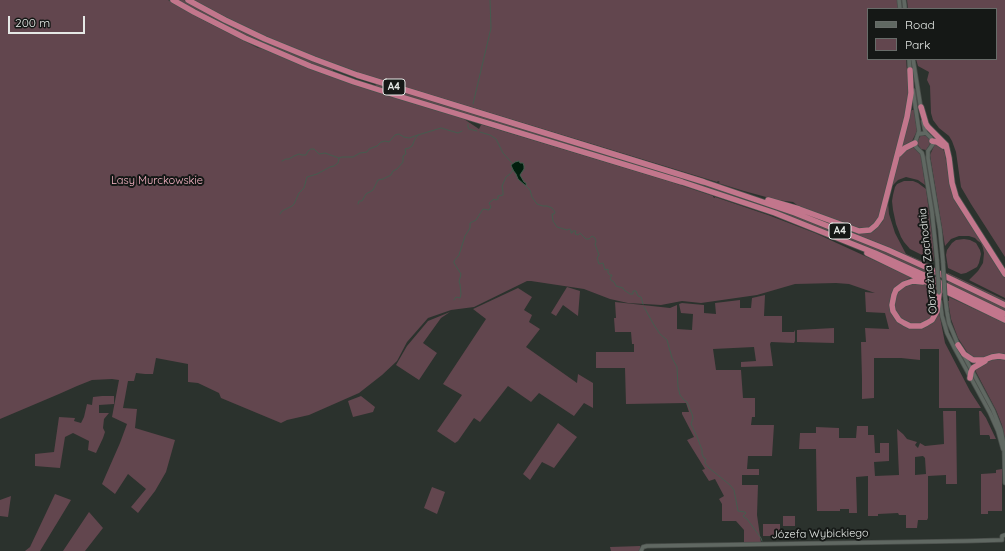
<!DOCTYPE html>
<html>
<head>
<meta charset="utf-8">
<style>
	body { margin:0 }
	#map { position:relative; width:1005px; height:551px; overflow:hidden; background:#2b322d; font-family:Quicksand,sans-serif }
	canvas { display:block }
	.legend { position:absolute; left:867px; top:8px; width:130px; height:52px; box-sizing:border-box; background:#151816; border:1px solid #686c69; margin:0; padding:5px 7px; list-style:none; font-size:12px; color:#e5e9e6 }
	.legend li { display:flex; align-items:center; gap:8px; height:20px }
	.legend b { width:20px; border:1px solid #686c69 }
	.scale { position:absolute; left:8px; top:16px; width:77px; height:18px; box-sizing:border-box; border:2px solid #e5e9e6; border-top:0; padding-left:5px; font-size:12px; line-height:14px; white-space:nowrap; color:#e5e9e6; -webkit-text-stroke:3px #151816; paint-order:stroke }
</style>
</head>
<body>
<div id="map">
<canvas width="1005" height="551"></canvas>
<ul class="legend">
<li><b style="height:5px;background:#606862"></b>Road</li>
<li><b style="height:11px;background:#62464e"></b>Park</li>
</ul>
<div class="scale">200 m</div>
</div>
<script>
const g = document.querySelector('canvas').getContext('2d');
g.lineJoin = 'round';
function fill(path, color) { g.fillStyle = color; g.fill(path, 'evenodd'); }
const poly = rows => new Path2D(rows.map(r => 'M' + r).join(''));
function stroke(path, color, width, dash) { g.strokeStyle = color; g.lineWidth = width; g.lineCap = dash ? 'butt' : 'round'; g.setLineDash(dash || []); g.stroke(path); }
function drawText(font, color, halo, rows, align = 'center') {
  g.font = font + ' Quicksand,sans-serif'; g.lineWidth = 4; g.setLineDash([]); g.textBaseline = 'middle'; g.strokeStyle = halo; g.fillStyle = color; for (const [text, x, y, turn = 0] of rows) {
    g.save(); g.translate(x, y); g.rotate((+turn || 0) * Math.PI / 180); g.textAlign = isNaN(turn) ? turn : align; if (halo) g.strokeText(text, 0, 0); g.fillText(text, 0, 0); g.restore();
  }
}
fill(poly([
	[0,0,168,0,201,19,258,48,265,49,461,117,479,129,481,125,483,125,668,181,713,196,713,197,715,198,715,197,768,215,815,233,915,279,910,278,904,281,895,289,894,316,917,328,939,312,945,343,970,391,981,408,939,408,939,349,920,349,920,360,901,358,874,358,874,398,862,399,862,379,861,342,866,342,865,328,889,329,885,313,866,312,865,292,875,293,849,284,836,283,795,284,757,295,701,303,682,301,661,305,628,303,610,299,584,289,531,281,527,281,474,307,451,310,428,318,407,342,397,361,382,375,359,393,309,415,287,420,281,423,221,398,219,393,198,383,188,382,188,364,156,358,153,374,145,374,136,373,134,381,128,381,123,408,137,409,135,428,175,440,166,472,155,491,138,513,131,507,146,489,128,474,115,494,102,484,120,443,127,424,112,417,119,380,112,379,92,380,77,386,59,394,0,419],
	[176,0,184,0,201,9,334,69,332,72,263,44],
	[193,0,897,0,899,9,868,9,868,59,906,59,908,83,909,103,904,125,879,216,875,223,870,227,858,228,801,208,793,202,777,200,744,191,718,183,720,182,718,181,717,182,363,74,314,57,314,56,313,56,279,42,247,28],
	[907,0,1005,0,1005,257,971,204,961,187,956,152,952,141,949,136,939,128,933,120,931,113,930,86,927,80,929,72,918,66,916,59,996,59,996,9,908,9],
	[376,83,684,177,793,214,851,237,935,273,935,277,825,231,375,87],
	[912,110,914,110,917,131,912,141,899,152,908,123,911,111],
	[921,135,926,136,930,140,930,144,926,150,921,149,918,145,918,140],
	[935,144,940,146,943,149,945,154,951,190,955,198,1005,277,1005,298,969,280,978,271,983,263,984,253,983,248,981,243,978,241,975,238,969,236,959,236,951,239,945,246,930,155],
	[912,146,921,155,925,185,918,180,906,177,898,180,892,186,888,202,889,214,895,233,906,254,933,266,933,267,876,242,782,206,861,233,872,232,876,229,883,221,898,161,901,154],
	[904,181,913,181,918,183,926,189,933,242,934,261,910,249,904,242,901,237,896,224,893,210,892,201,893,195,895,187,897,184],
	[964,239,970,240,976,243,980,250,981,254,979,263,977,267,966,273,961,274,948,268,946,255,947,250,952,243,956,240],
	[948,273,1005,300,1005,302,948,274],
	[948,279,1005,307,1005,312,948,284],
	[916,282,923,283,936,289,936,310,930,318,924,322,915,325,903,321,895,309,895,298,900,289],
	[567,287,580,291,578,316,563,305,556,316,551,313],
	[518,288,532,297,524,310,532,315,529,322,540,329,526,347,577,383,578,374,593,383,593,408,584,403,574,416,539,393,531,402,508,386,480,422,474,418,458,441,455,443,437,431,462,395,443,384,486,319,473,309],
	[765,295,764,316,782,316,782,332,794,332,795,330,795,341,794,343,771,342,770,344,773,366,741,367,741,362,756,361,754,347,713,349,716,370,741,370,743,398,755,398,755,417,752,417,751,425,774,425,772,456,748,456,747,469,759,469,759,475,742,475,742,485,758,485,757,515,761,543,744,543,744,530,736,521,722,521,722,504,719,499,724,496,715,479,709,481,702,470,705,469,687,440,694,437,682,414,682,412,689,412,686,403,626,404,625,368,596,368,596,352,634,352,634,344,632,344,631,332,615,332,614,318,616,318,615,302,670,308,677,305,677,329,692,330,693,314,681,313,679,304,682,303,704,305,704,313,716,314,715,303,740,300,740,308,751,308,752,298],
	[949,297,1005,323,1005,355,975,359,969,355,958,338,951,319,948,301,949,301],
	[450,312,441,318,423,343,437,353,419,380,396,365,407,346,428,321],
	[834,328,834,343,797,342,797,330],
	[997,358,1005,360,1005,441,1002,425,996,410,975,370,987,362],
	[102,396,114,396,114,404,99,405,99,413,109,413,104,419,103,428,105,432,103,438,96,453,88,450,89,441,73,433,65,437,60,468,35,466,35,454,54,452,59,417,75,418,74,421,81,423,84,417,87,404,92,405,93,397],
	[361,396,375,407,373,412,353,417,348,401],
	[943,411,956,411,957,484,946,484,946,475,928,476,928,518,927,520,918,520,917,528,906,528,906,515,899,515,898,513,878,514,878,516,868,516,868,476,856,477,857,513,849,513,849,509,840,509,840,511,817,511,816,449,799,449,800,433,816,433,816,427,839,428,839,438,856,438,857,426,868,426,868,435,874,435,875,453,880,453,880,443,889,443,889,461,874,462,875,476,899,475,897,429,903,434,907,439,917,442,915,445,918,448,920,443,925,446,944,444],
	[923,456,925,458,926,474,915,475,915,457],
	[979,411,981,411,986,418,996,439,990,439,990,437,989,435,980,435],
	[558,423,577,437,554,468,542,462,530,480,523,474],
	[1002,469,1002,511,988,511,988,514,981,514,981,474,996,473,996,470],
	[432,487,445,492,437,514,424,508],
	[55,494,71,500,40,551,25,551,30,547],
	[11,496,8,517,0,516,0,500],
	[89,512,103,528,85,551,63,551],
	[783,516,795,516,795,526,783,526],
	[763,524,780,524,780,536,763,536],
	[640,546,641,548,640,551,611,551,610,547]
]), '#62464e');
const water = poly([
	[519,161,520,163,523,163,524,166,524,169,520,175,524,182,526,183,526,186,518,179,516,174,513,170,511,165,515,162,519,161]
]);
fill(water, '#011f0e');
stroke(water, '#455c4f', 1);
stroke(poly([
	[473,104,491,28,490,0],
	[468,124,468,127,469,129,477,131],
	[480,132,490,135,496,139,503,153,512,163],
	[282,161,286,159,289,159,294,156,299,154,302,155,306,155,308,151,311,149,314,149,319,154,325,153,339,158],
	[526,186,530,190,532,197,537,204,543,206,547,206,552,208,555,212,554,214,552,214,553,221,557,227,567,230,569,229,571,230,571,233,572,233,573,231,576,231,575,234,578,235,580,233,586,239,589,239,592,236,595,238,596,242,595,244,599,255,597,258,599,264,603,263,605,270,608,269,608,273,610,275,612,275,610,279,611,280,614,282,616,286,623,288,624,290,630,294,633,294,633,291,636,291,638,296,641,297,643,304],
	[358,204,359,201,362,201,366,194,373,190,378,180,383,179,391,175,393,171,397,169,403,162,403,156,406,154,405,149,409,148,412,146,415,139,418,135,441,128,458,133,462,131],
	[280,214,282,211,292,206,294,204,299,193,304,188,307,177,317,174,330,167,334,166,338,163,339,158,342,157,353,157,360,153,367,152,369,149,377,146,381,142,385,141,389,142,395,135,399,134,404,137,409,138,418,135],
	[454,300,456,297,460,298,461,294,460,284,459,282,461,274,454,263,454,261,459,255,465,236,470,228,470,223,476,220,483,209,489,210,491,207,489,203,494,199,496,200,498,199,498,196,503,195,503,192,502,186,506,177,510,174,513,170],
	[644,307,654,325,660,334,667,340,672,358,677,367,678,387,680,395,684,400,687,402,692,414,693,418,691,424,692,426,698,439,699,442,702,450,702,454,704,458,706,459,705,461,705,463,709,468,730,485,734,490,738,511,745,512,746,513,743,516,744,517,747,519,761,538,762,541]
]), '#455c4f', 1);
const minor = poly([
	[899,0,900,9],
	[904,0,905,9],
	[909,59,910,72],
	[913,59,921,109],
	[913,90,919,131,915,143,916,147,922,153,923,157,932,212,937,260],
	[923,121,925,131,926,133],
	[919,134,926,133,931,138,933,144,928,151],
	[928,151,928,158,940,230,943,262],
	[945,296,947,312,949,323,959,347],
	[940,301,942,316,947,333,954,347,990,413,998,431,1003,449],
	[963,354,993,410,1001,430,1004,445,1005,483],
	[1002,540,1002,536,1005,535],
	[641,551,643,547,647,546,967,541,1002,540]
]);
const highway = poly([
	[173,0,194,12,245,38,310,66,354,82,395,95,682,182,775,213,875,253,924,275,1005,314],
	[188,0,225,20,265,39,314,59,357,75,704,182,795,213,888,250,930,269,1005,305],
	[921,107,926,124,928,127,946,145,949,158,952,183,956,197,1005,274],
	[932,141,937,142,943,146],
	[899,154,905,148,915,143],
	[768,200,799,209,859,231,870,230,876,225,881,218,907,117,911,93,910,70],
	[867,253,1005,320],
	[923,282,913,281,904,284,896,290,894,295,892,305,893,311,899,320,904,323,910,326,921,326,927,323,932,320,937,311,939,293],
	[958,345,964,354,973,360,984,360,992,357,999,356,1005,357],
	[970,378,971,372,973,368,985,361]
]);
stroke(minor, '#4a4f4b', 5);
stroke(highway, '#4a4f4b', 7);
stroke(minor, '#606862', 3.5);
stroke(highway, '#c2768c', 5.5);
const minorBridge = poly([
	[937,260,939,293],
	[943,262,945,296]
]);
stroke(minorBridge, '#4a4f4b', 5, []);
stroke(minorBridge, '#606862', 3.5);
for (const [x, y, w] of [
	[394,87,22],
	[840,231,22]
]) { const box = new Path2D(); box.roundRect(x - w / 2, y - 8, w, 16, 3); g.fillStyle = '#151816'; g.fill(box); stroke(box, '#e5e9e6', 1); }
drawText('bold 10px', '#e5e9e6', null, [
	["A4",394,87],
	["A4",840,231]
]);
drawText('11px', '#fcb9ca', '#151816', [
	["Lasy Murckowskie",157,181]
]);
drawText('11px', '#e5e9e6', '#151816', [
	["Obrzeżna Zachodnia",928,261,-96],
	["Józefa Wybickiego",820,534,-1]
]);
</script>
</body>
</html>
